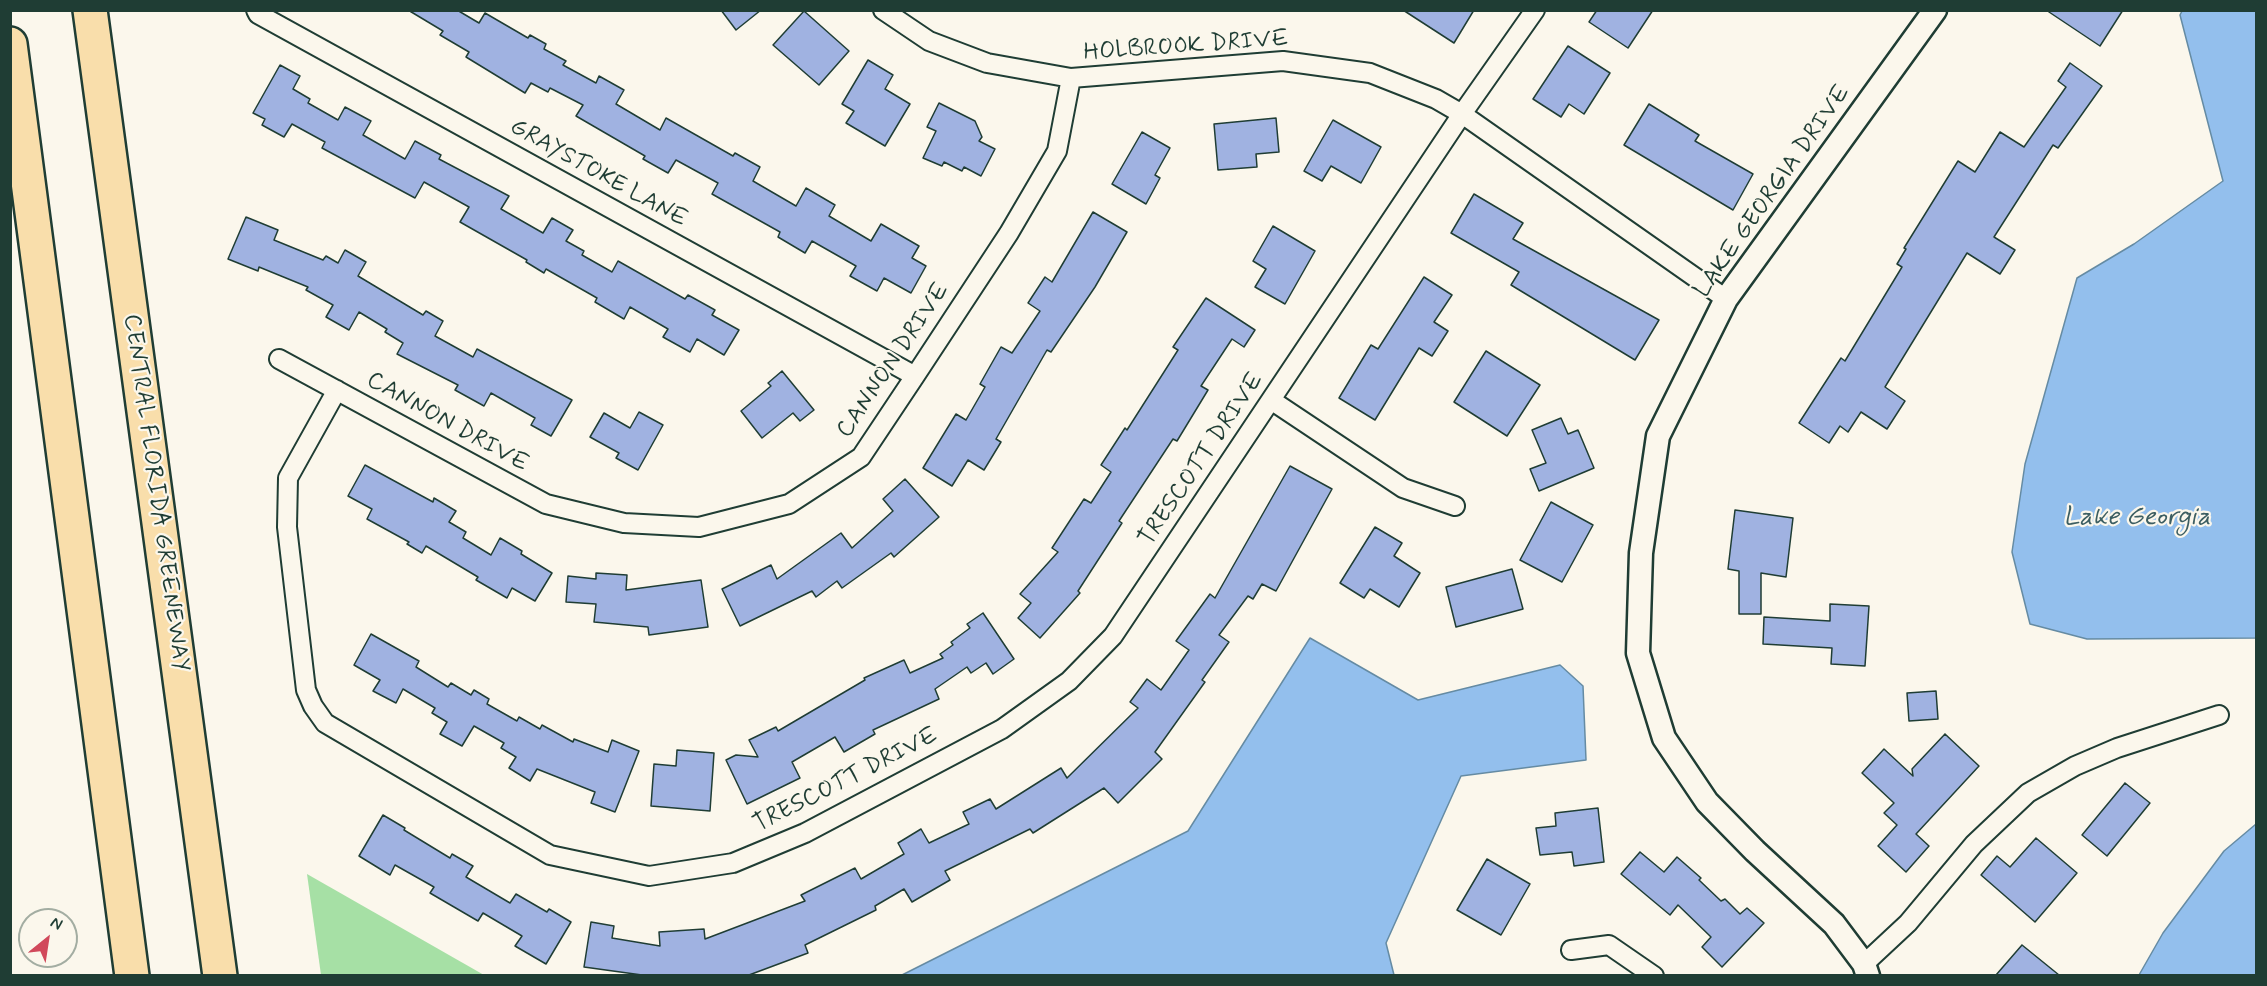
<!DOCTYPE html>
<html>
<head>
<meta charset="utf-8">
<style>
	body { margin:0 }
	#map { position:relative; width:2267px; height:986px; overflow:hidden; background:#fbf7ec; font-family:Mynerve,sans-serif }
	canvas { display:block }
	.frame { position:absolute; inset:0; border:12px solid #1f3d34; pointer-events:none }
	.north { position:absolute; left:18px; top:908px; width:60px; height:60px; box-sizing:border-box; background:#fbf7ec; border:2px solid #a3ada2; border-radius:50%; rotate:30deg; font-size:16px; font-weight:700; line-height:24px; text-align:center; color:#1f3d34 }
	.north::after { content:''; display:block; margin:auto; width:21px; height:27px; background:#d1495b; clip-path:polygon(50% 0,100% 100%,50% 72%,0 100%) }
</style>
</head>
<body>
<div id="map">
<canvas width="2267" height="986"></canvas>
<div class="frame"></div>
<div class="north">N</div>
</div>
<script>
const g = document.querySelector('canvas').getContext('2d');
g.lineJoin = 'round';
function fill(path, color) { g.fillStyle = color; g.fill(path, 'evenodd'); }
const poly = rows => new Path2D(rows.map(r => 'M' + r).join(''));
function stroke(path, color, width, dash) { g.strokeStyle = color; g.lineWidth = width; g.lineCap = dash ? 'butt' : 'round'; g.setLineDash(dash || []); g.stroke(path); }
function drawText(font, color, halo, rows, align = 'center') {
  g.font = font + ' Mynerve,sans-serif'; g.lineWidth = 4.5; g.setLineDash([]); g.textBaseline = 'middle'; g.strokeStyle = halo; g.fillStyle = color; for (const [text, x, y, turn = 0] of rows) {
    g.save(); g.translate(x, y); g.rotate((+turn || 0) * Math.PI / 180); g.textAlign = isNaN(turn) ? turn : align; if (halo) g.strokeText(text, 0, 0); g.fillText(text, 0, 0); g.restore();
  }
}
fill(poly([
	[307,874,484,975,321,975]
]), '#a6e0a5');
const water = poly([
	[2182,11,2256,11,2256,638,2087,639,2030,624,2012,552,2025,464,2077,278,2134,244,2223,181,2180,15,2182,11],
	[1310,638,1418,700,1560,665,1583,686,1586,760,1461,776,1386,943,1394,975,902,975,1188,831,1310,638],
	[2256,824,2256,975,2139,975,2163,933,2224,851,2256,824]
]);
fill(water, '#93bfed');
stroke(water, '#658ba3', 1.5);
const building = poly([
	[408,10,457,10,479,23,485,13,528,38,530,35,546,44,544,49,566,61,563,65,596,83,599,76,624,90,616,104,660,130,666,118,733,156,735,153,760,167,753,181,796,206,806,188,835,205,829,216,871,241,881,224,919,246,912,258,926,266,911,293,884,278,877,291,850,276,856,266,812,241,805,253,778,237,780,232,712,194,718,183,676,160,668,173,643,159,645,156,576,116,583,105,550,88,548,92,531,83,525,93,466,57,469,52,440,35,443,31,408,10],
	[721,10,761,10,736,30,721,10],
	[1403,10,1474,10,1454,43,1403,10],
	[1597,10,1653,10,1628,48,1589,22,1597,10],
	[2046,10,2123,10,2100,46,2046,10],
	[804,11,849,51,819,85,773,45,804,11],
	[1568,46,1610,73,1584,114,1569,104,1561,117,1533,99,1568,46],
	[868,60,893,75,885,89,910,104,885,146,846,123,854,111,842,104,868,60],
	[2070,63,2102,86,2058,148,2053,145,1994,237,2015,250,2000,274,1967,253,1885,387,1905,401,1887,429,1861,412,1848,432,1840,426,1829,443,1799,423,1841,358,1845,361,1902,267,1897,264,1906,249,1904,248,1958,161,1975,172,2000,132,2024,147,2066,87,2058,81,2070,63],
	[280,65,300,76,293,89,310,99,308,103,338,120,345,107,371,121,363,135,405,159,415,141,441,155,439,159,509,196,501,209,543,233,552,218,573,230,566,241,584,251,582,255,612,272,618,261,685,299,688,295,715,310,712,315,739,330,724,355,697,339,690,352,663,337,668,329,630,307,624,319,595,302,597,298,546,269,544,273,526,262,527,260,460,222,469,207,424,182,415,198,322,148,325,142,292,124,284,137,262,125,265,119,253,113,280,65],
	[939,103,975,121,982,137,979,141,995,149,981,176,964,167,962,171,944,162,942,166,923,158,936,131,927,127,939,103],
	[1649,104,1699,135,1695,141,1753,174,1733,210,1624,145,1649,104],
	[1276,118,1279,152,1256,154,1257,167,1218,170,1214,124,1276,118],
	[1333,120,1381,147,1361,183,1331,166,1322,181,1304,171,1333,120],
	[1142,132,1170,148,1155,175,1160,178,1146,204,1112,184,1142,132],
	[1474,194,1523,223,1513,239,1659,320,1635,360,1511,285,1519,272,1451,233,1474,194],
	[1093,212,1127,232,1095,287,1051,352,1047,350,996,439,1001,442,984,470,968,460,952,486,923,468,956,414,966,420,985,387,980,384,1001,347,1012,353,1040,311,1028,303,1045,277,1052,282,1093,212],
	[246,217,278,230,274,240,323,260,326,256,338,263,345,250,366,262,358,276,423,315,426,311,443,321,435,336,473,357,477,349,572,400,551,436,531,425,535,418,491,393,484,406,455,390,458,385,397,354,403,343,385,332,387,329,359,312,349,330,326,317,333,305,306,290,308,287,259,267,258,271,228,259,246,217],
	[1273,226,1315,251,1285,304,1255,287,1266,269,1253,261,1273,226],
	[1424,277,1452,295,1434,322,1448,331,1432,356,1419,348,1375,420,1339,398,1371,345,1378,349,1424,277],
	[1206,298,1255,330,1244,347,1232,339,1201,386,1208,390,1177,441,1173,439,1119,521,1122,523,1078,591,1080,593,1040,638,1018,618,1031,603,1020,594,1058,552,1052,548,1084,499,1091,503,1111,472,1101,465,1125,428,1127,430,1178,350,1173,347,1206,298],
	[1486,351,1540,385,1507,436,1454,402,1486,351],
	[782,371,814,410,800,421,793,413,762,438,741,411,771,386,768,383,782,371],
	[639,412,663,425,638,470,616,458,619,453,590,437,604,413,630,428,639,412],
	[1561,418,1568,434,1578,430,1594,468,1539,491,1530,469,1546,463,1532,430,1561,418],
	[365,465,433,502,434,498,456,511,449,522,466,532,463,538,491,555,500,538,522,551,521,554,552,573,535,601,512,588,507,598,476,580,478,577,426,546,422,553,407,544,409,542,367,519,372,509,348,496,365,465],
	[1290,466,1332,489,1276,591,1262,584,1253,599,1248,596,1219,635,1229,642,1202,680,1205,682,1155,752,1162,759,1118,803,1104,788,1033,833,1030,829,945,871,950,880,912,902,904,889,875,906,876,910,805,945,808,953,749,975,642,975,584,967,591,922,614,926,612,938,660,946,659,932,704,929,705,939,805,901,801,895,855,868,861,879,904,854,898,843,921,829,929,843,969,824,963,812,990,799,996,809,1061,768,1067,778,1138,708,1130,702,1147,679,1161,690,1189,650,1176,641,1210,594,1215,598,1290,466],
	[905,479,939,517,894,557,891,553,842,588,837,581,816,597,812,591,740,626,722,589,771,565,777,579,841,533,852,548,893,511,883,499,905,479],
	[1551,502,1593,525,1562,582,1520,560,1551,502],
	[1735,510,1793,518,1786,577,1761,573,1761,614,1739,614,1739,571,1728,569,1735,510],
	[1375,527,1402,543,1394,556,1420,573,1399,607,1370,589,1364,598,1340,583,1375,527],
	[1512,569,1523,609,1456,627,1446,587,1512,569],
	[596,573,627,575,626,590,701,580,708,627,649,635,648,627,594,622,596,604,566,602,568,576,596,579,596,573],
	[1830,604,1869,606,1865,666,1831,664,1832,648,1763,644,1764,617,1830,621,1830,604],
	[983,613,1014,659,993,674,986,663,971,673,967,667,935,689,939,699,873,730,875,734,844,752,835,737,792,762,800,778,747,804,726,760,736,755,758,757,749,740,776,727,778,731,865,680,864,678,904,660,910,673,943,658,940,654,953,645,951,642,970,628,967,624,983,613],
	[371,634,419,661,416,667,448,687,451,683,471,695,474,690,489,699,487,704,517,721,519,717,540,729,542,725,573,742,574,739,608,752,612,740,639,751,615,812,591,803,595,792,537,769,530,781,509,768,516,757,501,748,504,743,474,726,462,746,440,734,447,722,432,713,435,708,403,689,396,703,373,691,380,680,354,665,371,634],
	[1936,691,1938,719,1909,721,1907,693,1936,691],
	[1945,734,1979,766,1916,834,1929,846,1906,872,1878,846,1897,825,1884,813,1894,803,1862,773,1884,749,1913,776,1912,769,1945,734],
	[677,750,714,753,710,811,651,806,654,764,676,766,677,750],
	[2125,783,2150,803,2107,856,2082,835,2125,783],
	[1598,808,1604,862,1574,866,1572,852,1540,855,1536,828,1556,826,1555,813,1598,808],
	[383,815,405,828,404,830,450,858,452,854,473,866,466,877,510,903,516,894,547,912,549,909,571,922,546,964,515,946,522,936,483,913,478,921,430,893,434,887,395,865,390,875,359,856,383,815],
	[2036,838,2077,873,2035,922,1981,875,1997,856,2010,867,2036,838],
	[1640,852,1664,872,1677,857,1701,878,1699,880,1721,901,1725,899,1740,914,1747,908,1764,923,1722,967,1702,947,1711,937,1678,905,1670,915,1621,874,1640,852],
	[1487,859,1530,884,1501,935,1457,910,1487,859],
	[2022,945,2059,975,1996,975,2022,945]
]);
fill(building, '#a0b2e1');
stroke(building, '#1f3d34', 1.5);
const minor = poly([
	[256,10,258,14,915,376],
	[883,10,929,41,987,63,1071,78,1283,61,1370,73,1436,99,1462,114,1726,299],
	[279,359,546,504,624,523,699,527,789,504,861,457,915,376,1009,233,1057,151,1071,78],
	[337,390,288,478,287,527,306,690,313,706,325,723,550,855,649,876,733,863,805,833,1002,729,1069,681,1113,636,1462,114,1535,10],
	[1271,400,1403,488,1455,506],
	[1571,950,1609,945,1654,976],
	[1864,964,1908,923,1974,844,2028,793,2075,766,2117,748,2219,715]
]);
const tertiary = poly([
	[1868,976,1864,964,1834,924,1755,851,1707,802,1664,738,1638,653,1641,553,1658,436,1726,299,1935,10]
]);
const motorway = poly([
	[90,10,220,976],
	[10,44,132,976]
]);
stroke(minor, '#1f3d34', 22);
stroke(tertiary, '#1f3d34', 27);
stroke(motorway, '#1f3d34', 38);
stroke(minor, '#fbf7ec', 18);
stroke(tertiary, '#fbf7ec', 22);
stroke(motorway, '#f9deab', 33);
drawText('24px', '#1f3d34', '#fbf7ec', [
	["HOLBROOK DRIVE",1186,47,-4],
	["GRAYSTOKE LANE",598,174,29],
	["LAKE GEORGIA DRIVE",1773,192,-55],
	["CANNON DRIVE",894,361,-56],
	["CANNON DRIVE",447,423,29],
	["TRESCOTT DRIVE",1202,460,-56],
	["CENTRAL FLORIDA GREENEWAY",155,493,82],
	["TRESCOTT DRIVE",846,781,-27]
]);
drawText('italic 26px', '#3c5e62', '#fbf7ec', [
	["Lake Georgia",2137,519]
]);
</script>
</body>
</html>
